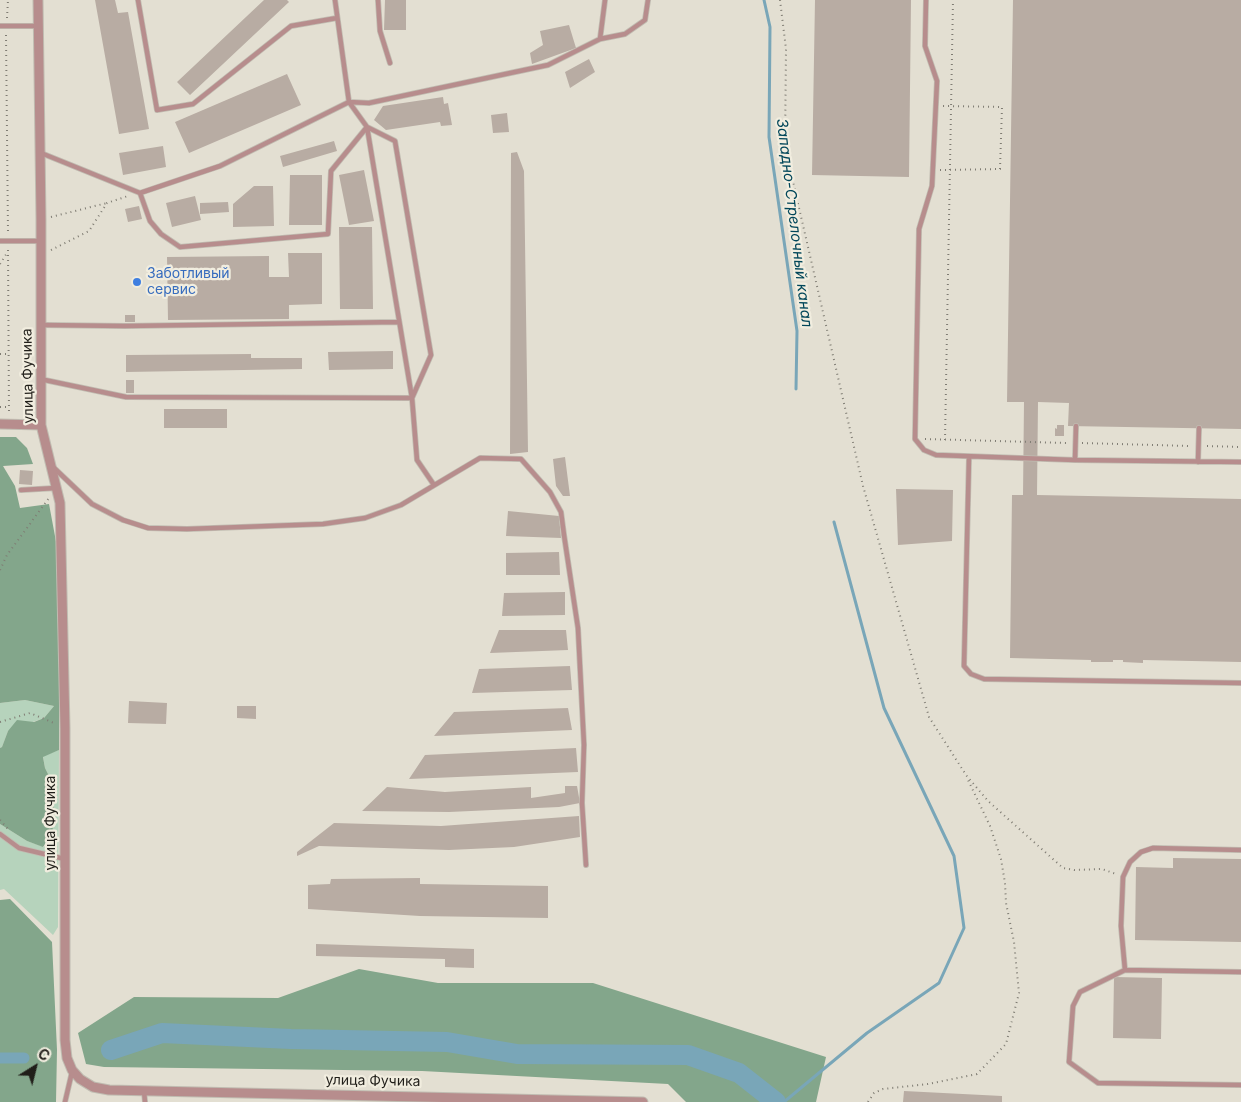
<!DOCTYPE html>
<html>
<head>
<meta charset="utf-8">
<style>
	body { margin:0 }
	#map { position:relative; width:1241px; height:1102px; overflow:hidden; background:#e3dfd2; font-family:Inter,sans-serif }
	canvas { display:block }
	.north { position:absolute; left:10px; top:1042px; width:50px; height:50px; -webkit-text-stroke:4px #f1eddf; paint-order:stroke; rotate:36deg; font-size:14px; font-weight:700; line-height:20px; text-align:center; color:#201e19 }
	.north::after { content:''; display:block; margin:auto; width:18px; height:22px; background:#201e19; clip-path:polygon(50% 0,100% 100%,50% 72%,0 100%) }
</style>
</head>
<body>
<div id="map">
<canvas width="1241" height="1102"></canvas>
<div class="north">С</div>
</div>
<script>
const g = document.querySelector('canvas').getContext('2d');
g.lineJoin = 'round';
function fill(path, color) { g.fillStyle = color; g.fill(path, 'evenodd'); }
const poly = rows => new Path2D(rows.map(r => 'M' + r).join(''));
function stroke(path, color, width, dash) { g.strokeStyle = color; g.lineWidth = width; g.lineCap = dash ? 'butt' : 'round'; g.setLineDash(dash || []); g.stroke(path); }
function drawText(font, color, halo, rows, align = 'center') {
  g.font = font + ' Inter,sans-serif'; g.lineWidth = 4.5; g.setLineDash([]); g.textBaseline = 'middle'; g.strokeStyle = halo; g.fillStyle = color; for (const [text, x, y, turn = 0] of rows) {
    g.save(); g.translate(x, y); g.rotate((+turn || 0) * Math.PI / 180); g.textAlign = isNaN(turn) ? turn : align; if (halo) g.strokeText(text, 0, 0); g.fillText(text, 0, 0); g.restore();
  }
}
fill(poly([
	[25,700,54,706,44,718,8,731,2,747,0,748,0,703],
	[59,750,58,927,53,935,4,889,0,890,0,824,27,841,44,847,52,835,53,784,45,768,43,756]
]), '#b6d3bc');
fill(poly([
	[0,437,16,437,27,448,33,464,3,466,15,486,20,508,49,504,60,563,59,750,43,757,45,768,53,784,54,818,52,835,43,847,27,841,0,824,0,748,2,747,8,731,17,720,34,722,44,718,54,706,25,700,0,703],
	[10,899,52,942,57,1050,56,1102,0,1102,0,900],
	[359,969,438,983,593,983,826,1057,816,1102,686,1102,668,1084,422,1071,104,1067,86,1064,78,1033,134,997,278,998]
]), '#83a68b');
stroke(poly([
	[764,0,770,27,769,137,797,331,796,389],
	[784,1102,867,1033,939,983,964,928,954,856,884,708,834,522]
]), '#79a6b8', 3);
stroke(poly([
	[0,1058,24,1058]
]), '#79a6b8', 11);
stroke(poly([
	[111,1050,162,1033,291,1039,447,1042,517,1054,688,1055,739,1073,776,1102]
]), '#79a6b8', 20);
fill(poly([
	[95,0,115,0,118,13,128,12,149,129,119,134],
	[264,0,287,0,289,2,190,95,177,82],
	[385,0,406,0,406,30,384,30],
	[815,0,911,0,909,177,812,175],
	[1013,0,1241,0,1241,429,1068,426,1069,403,1038,402,1037,495,1241,499,1241,662,1143,660,1143,663,1123,662,1123,660,1113,660,1113,662,1091,662,1091,660,1010,658,1012,495,1023,495,1024,402,1007,402],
	[569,25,576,48,532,64,530,53,543,45,540,31],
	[589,59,595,72,570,88,565,72],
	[287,74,301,105,189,153,175,122],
	[443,97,444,104,448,103,452,125,441,126,440,122,386,130,374,120,383,106],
	[507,113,509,132,493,133,491,115],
	[334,141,337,151,283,167,280,156],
	[163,146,166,167,123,175,119,153],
	[517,152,524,171,528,452,510,454,511,153],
	[364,170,374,221,349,225,339,175],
	[290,175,322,175,322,225,289,225],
	[254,186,273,186,274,226,233,227,233,204],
	[195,196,201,220,172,227,166,203],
	[228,202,229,212,200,214,200,203],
	[139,206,142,219,128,222,125,209],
	[339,227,372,227,373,309,340,309],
	[288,253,322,253,322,304,289,305,289,319,168,320,167,257,269,256,269,277,289,277],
	[125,315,135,315,135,322,125,322],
	[393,351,393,369,329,370,328,352],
	[251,354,251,358,302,358,302,369,126,372,126,355],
	[126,380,134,380,134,393,126,393],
	[164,409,227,409,227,428,164,428],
	[1057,425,1064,425,1064,436,1055,436,1055,428,1057,429],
	[565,457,570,496,563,496,556,486,553,459],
	[20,470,33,471,32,485,19,484],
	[896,489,953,490,952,541,898,545],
	[508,511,559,516,561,538,506,536],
	[559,552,560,575,506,575,506,553],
	[565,592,565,615,502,616,504,593],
	[499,630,566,630,568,650,490,653],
	[570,666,572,690,472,693,479,669],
	[129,701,167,703,166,724,128,723],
	[237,706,256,706,256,719,237,718],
	[568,708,572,730,434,736,454,712],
	[576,748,578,772,409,779,425,755],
	[565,786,577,786,580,803,559,807,449,812,362,811,387,787,445,792,531,787,531,798,565,793],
	[579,816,580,837,514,847,449,850,319,846,297,856,297,852,334,823,441,826],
	[1173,858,1241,859,1241,942,1135,940,1136,867,1173,868],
	[420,878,420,884,548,886,548,918,420,916,308,909,308,885,330,884,331,879],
	[316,944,474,949,474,968,445,967,445,959,316,956],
	[1114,977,1162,978,1161,1039,1113,1038],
	[904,1091,1002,1096,1002,1102,903,1102]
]), '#b8aca3');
const service = poly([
	[138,0,157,110,193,104,291,26,337,18],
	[378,0,380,31,390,63],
	[926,0,925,46,937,81,932,186,919,229,915,439,924,450,936,455,1075,460,1241,462],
	[0,26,37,26],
	[600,39,605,0],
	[41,153,140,193,220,166,349,102,335,0],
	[0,241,41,241],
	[41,325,125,326,399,322],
	[40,379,126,397,412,398,431,355,395,141,367,127,331,171,328,234,180,247,161,234,150,221,140,193],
	[969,457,964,666,971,674,984,679,1241,683],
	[1075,460,1076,426],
	[1198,462,1199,428],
	[53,467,92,504,123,520,148,528,187,529,323,524,365,518,401,505,480,458,521,459,550,492,561,512,564,535,578,628,584,745,582,803,586,865],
	[434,485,417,460,412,398,367,127,349,102,369,103,548,65,600,39,625,34,645,20,648,0],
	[21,490,56,488],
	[0,834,19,848,65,859],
	[1125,970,1121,926,1123,877,1130,862,1141,852,1153,848,1241,850],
	[1241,972,1125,970,1080,992,1073,1006,1069,1062,1098,1083,1241,1085],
	[144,1091,145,1102],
	[65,1102,72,1072]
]);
const minor = poly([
	[38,0,41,219,41,425,60,503,65,728,65,1040,67,1058,72,1070,80,1079,93,1087,109,1090,643,1102],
	[0,424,41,425]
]);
stroke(service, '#c0bcb1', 6);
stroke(minor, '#c0bcb1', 11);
stroke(poly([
	[780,0,786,49,785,147,863,486,929,717,966,775,988,801,1063,868,1074,870,1102,869,1116,874],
	[7,18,8,0],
	[6,35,8,233],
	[940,170,1000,169,1002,107,943,106],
	[51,217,107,203],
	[8,250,9,415],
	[51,250,89,231,107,203,128,196],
	[0,264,7,253],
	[0,354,9,354],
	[0,407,9,407],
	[925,439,1067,443],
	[945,440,953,0],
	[1082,443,1190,446],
	[1207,446,1241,447],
	[0,570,7,555,49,498],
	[0,722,30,713,54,723],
	[0,820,8,829],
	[868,1102,874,1093,883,1089,928,1084,977,1074,1006,1044,1019,993,1014,942,1006,903,1005,883,1001,859,990,826,968,780]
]), '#7f7c73', 2, [1, 4]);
stroke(service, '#b78d8d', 4.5);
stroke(minor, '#b78d8d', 9);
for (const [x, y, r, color] of [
	[137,282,5,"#3f7fe0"]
]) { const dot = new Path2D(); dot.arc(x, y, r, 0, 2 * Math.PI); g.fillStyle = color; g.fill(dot); stroke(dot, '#f1eddf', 2); }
drawText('14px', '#366cbe', '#f1eddf', [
	["Заботливый",147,274],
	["сервис",147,290]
], 'left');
drawText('14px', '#201e19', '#f1eddf', [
	["улица Фучика",28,376,-91],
	["улица Фучика",51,823,-90],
	["улица Фучика",373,1081,1]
]);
drawText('italic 15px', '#014659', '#f1eddf', [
	["Западно-Стрелочный канал",794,223,83]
]);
</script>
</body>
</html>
